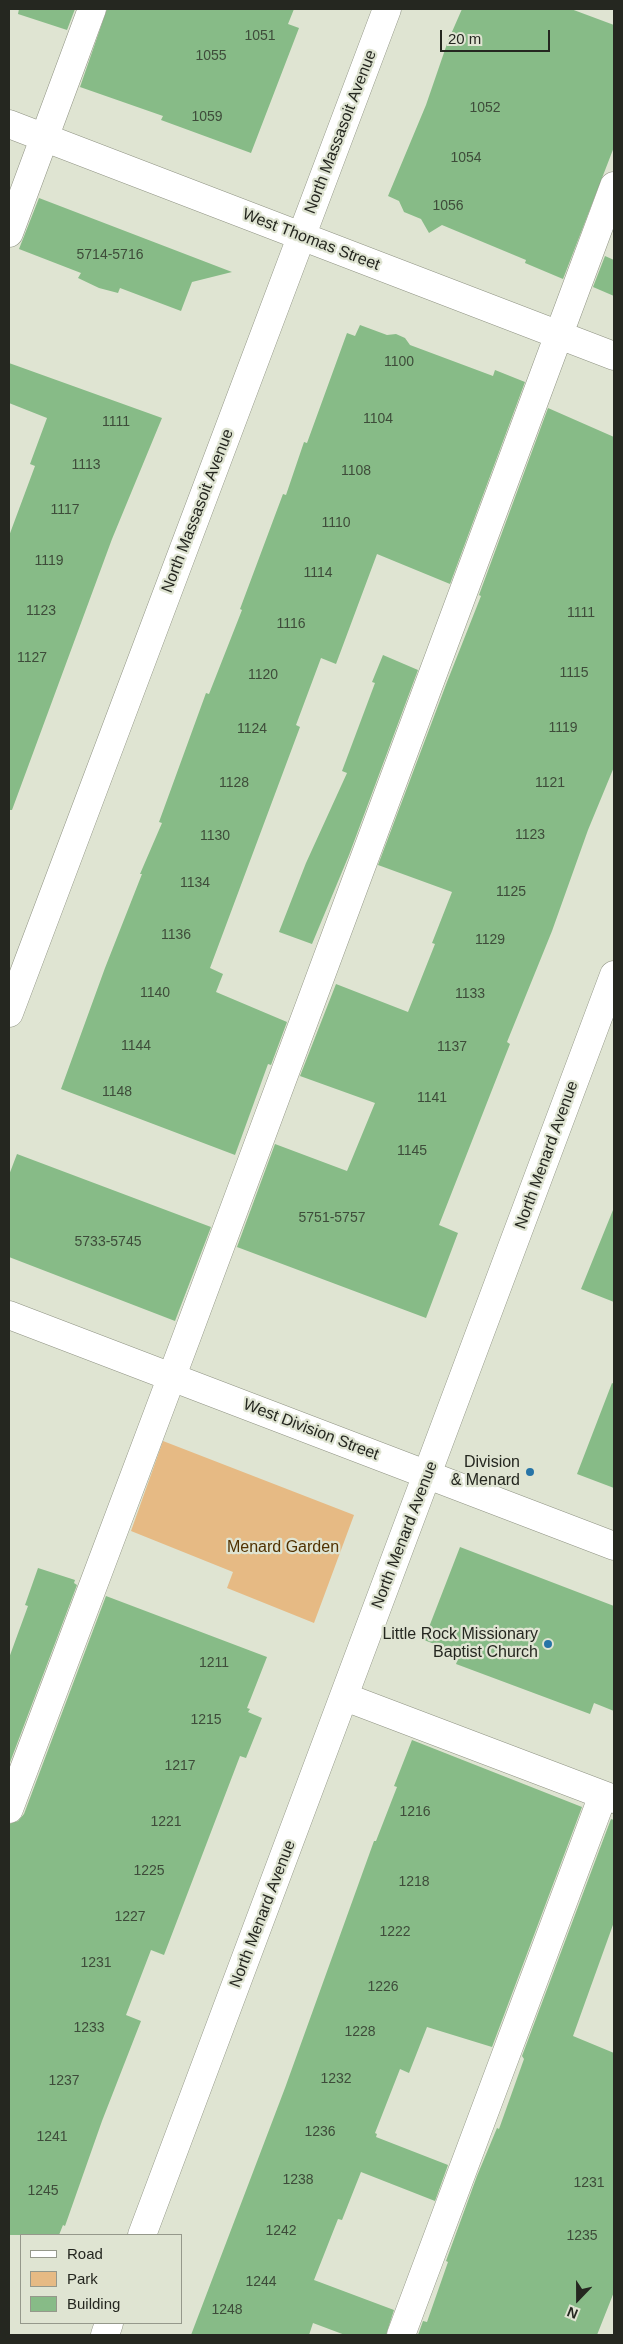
<!DOCTYPE html>
<html>
<head>
<meta charset="utf-8">
<style>
	body { margin:0 }
	#map { position:relative; width:623px; height:2344px; overflow:hidden; background:#dfe4d2; font-family:Arial,sans-serif }
	canvas { display:block }
	.frame { position:absolute; inset:0; border:10px solid #252720; pointer-events:none }
	.legend { position:absolute; left:20px; top:2234px; width:162px; height:90px; box-sizing:border-box; background:#dfe4d2; border:1px solid #95988b; margin:0; padding:6px 9px; list-style:none; font-size:15px; color:#252720 }
	.legend li { display:flex; align-items:center; gap:10px; height:25px }
	.legend b { width:25px; border:1px solid #95988b }
	.north { position:absolute; left:553px; top:2274px; width:50px; height:50px; -webkit-text-stroke:4px #dfe4d2; paint-order:stroke; rotate:202deg; font-size:14px; font-weight:700; line-height:20px; text-align:center; color:#252720 }
	.north::after { content:''; display:block; margin:auto; width:18px; height:22px; background:#252720; clip-path:polygon(50% 0,100% 100%,50% 72%,0 100%) }
	.scale { position:absolute; left:440px; top:30px; width:110px; height:22px; box-sizing:border-box; border:2px solid #252720; border-top:0; padding-left:6px; font-size:15px; line-height:18px; white-space:nowrap; color:#252720; -webkit-text-stroke:4px #dfe4d2; paint-order:stroke }
</style>
</head>
<body>
<div id="map">
<canvas width="623" height="2344"></canvas>
<div class="frame"></div>
<ul class="legend">
<li><b style="height:6px;background:#fff"></b>Road</li>
<li><b style="height:14px;background:#e6ba84"></b>Park</li>
<li><b style="height:14px;background:#87bb87"></b>Building</li>
</ul>
<div class="north">N</div>
<div class="scale">20 m</div>
</div>
<script>
const g = document.querySelector('canvas').getContext('2d');
g.lineJoin = 'round';
function fill(path, color) { g.fillStyle = color; g.fill(path, 'evenodd'); }
const poly = rows => new Path2D(rows.map(r => 'M' + r).join(''));
function stroke(path, color, width, dash) { g.strokeStyle = color; g.lineWidth = width; g.lineCap = dash ? 'butt' : 'round'; g.setLineDash(dash || []); g.stroke(path); }
function drawText(font, color, halo, rows, align = 'center') {
  g.font = font + ' Arial,sans-serif'; g.lineWidth = 4.5; g.setLineDash([]); g.textBaseline = 'middle'; g.strokeStyle = halo; g.fillStyle = color; for (const [text, x, y, turn = 0] of rows) {
    g.save(); g.translate(x, y); g.rotate((+turn || 0) * Math.PI / 180); g.textAlign = isNaN(turn) ? turn : align; if (halo) g.strokeText(text, 0, 0); g.fillText(text, 0, 0); g.restore();
  }
}
fill(poly([
	[163,1441,354,1515,314,1623,227,1588,233,1572,131,1531]
]), '#e6ba84');
fill(poly([
	[19,9,75,9,67,30,18,14],
	[107,9,294,9,288,24,299,28,251,153,161,120,163,116,80,87],
	[462,9,571,9,614,25,614,147,563,279,525,263,526,260,442,225,429,233,421,219,404,212,399,201,388,196,426,105,448,41],
	[39,198,232,272,192,282,181,311,120,288,118,293,99,288,78,278,81,273,19,249],
	[605,256,614,260,614,296,593,287],
	[360,325,387,335,396,334,405,338,410,345,493,376,495,370,525,382,450,584,377,554,336,664,321,658,296,725,300,727,210,968,223,974,216,992,287,1022,271,1065,268,1064,235,1155,61,1089,105,968,142,874,140,874,162,823,159,822,206,693,209,694,242,610,240,609,283,494,286,495,304,442,307,443,347,333,355,336],
	[9,363,162,418,112,539,12,810,9,810,9,536,35,466,30,464,47,418,9,403],
	[548,408,614,437,614,767,588,830,552,931,507,1042,510,1044,439,1225,458,1233,426,1318,237,1247,275,1144,347,1171,375,1103,300,1076,336,984,408,1012,435,944,432,943,452,892,378,865,447,682,481,596,479,595],
	[383,655,418,670,349,855,312,944,279,932,306,863,347,773,342,771,375,683,372,682],
	[17,1154,211,1227,175,1321,9,1257,9,1175],
	[613,1210,614,1210,614,1302,581,1289],
	[612,1383,614,1384,614,1488,577,1474],
	[460,1547,614,1606,614,1711,594,1703,590,1714,456,1664,460,1654,424,1640],
	[38,1568,75,1580,74,1583,77,1585,9,1765,9,1658,28,1606,25,1605],
	[106,1596,267,1657,247,1708,250,1709,248,1712,262,1718,246,1758,240,1756,164,1955,151,1950,126,2015,141,2021,102,2121,65,2226,63,2225,59,2235,9,2235,9,1824,18,1821,24,1814],
	[412,1740,582,1807,492,2047,427,2027,409,2073,400,2069,375,2133,377,2134,376,2137,448,2165,435,2201,361,2172,342,2220,338,2219,314,2280,394,2310,386,2335,345,2335,313,2323,309,2335,191,2335,285,2088,374,1841,376,1841,397,1787,394,1786],
	[611,1819,614,1820,614,1922,573,2036,614,2053,614,2292,597,2335,418,2335,423,2321,427,2322,448,2262,446,2261,477,2176,497,2128,499,2129,524,2059,522,2056]
]), '#87bb87');
const minor = poly([
	[9,124,614,356],
	[9,233,92,9],
	[9,1013,387,9],
	[345,1697,614,1799],
	[9,1809,187,1336,614,186],
	[142,2235,614,975],
	[105,2335,109,2323],
	[401,2335,603,1795]
]);
const major = poly([
	[9,1315,614,1546]
]);
stroke(minor, '#8f9383', 29);
stroke(major, '#8f9383', 29);
stroke(minor, '#fff', 28);
stroke(major, '#fff', 28);
for (const [x, y, r, color] of [
	[530,1472,5,"#2774a7"],
	[548,1644,5,"#2774a7"]
]) { const dot = new Path2D(); dot.arc(x, y, r, 0, 2 * Math.PI); g.fillStyle = color; g.fill(dot); stroke(dot, '#dfe4d2', 2); }
drawText('14px', '#3e4c3a', null, [
	["1051",260,36],
	["1055",211,56],
	["1052",485,108],
	["1059",207,117],
	["1054",466,158],
	["1056",448,206],
	["5714-5716",110,255],
	["1100",399,362],
	["1104",378,419],
	["1111",116,422],
	["1113",86,465],
	["1108",356,471],
	["1117",65,510],
	["1110",336,523],
	["1119",49,561],
	["1114",318,573],
	["1123",41,611],
	["1111",581,613],
	["1116",291,624],
	["1127",32,658],
	["1115",574,673],
	["1120",263,675],
	["1119",563,728],
	["1124",252,729],
	["1128",234,783],
	["1121",550,783],
	["1123",530,835],
	["1130",215,836],
	["1134",195,883],
	["1125",511,892],
	["1136",176,935],
	["1129",490,940],
	["1140",155,993],
	["1133",470,994],
	["1144",136,1046],
	["1137",452,1047],
	["1148",117,1092],
	["1141",432,1098],
	["1145",412,1151],
	["5751-5757",332,1218],
	["5733-5745",108,1242],
	["1211",214,1663],
	["1215",206,1720],
	["1217",180,1766],
	["1216",415,1812],
	["1221",166,1822],
	["1225",149,1871],
	["1218",414,1882],
	["1227",130,1917],
	["1222",395,1932],
	["1231",96,1963],
	["1226",383,1987],
	["1233",89,2028],
	["1228",360,2032],
	["1232",336,2079],
	["1237",64,2081],
	["1236",320,2132],
	["1241",52,2137],
	["1238",298,2180],
	["1231",589,2183],
	["1245",43,2191],
	["1242",281,2231],
	["1235",582,2236],
	["1244",261,2282],
	["1248",227,2310]
]);
drawText('16px', '#252720', '#dfe4d2', [
	["North Massasoit Avenue",341,132,-69],
	["West Thomas Street",311,240,21],
	["North Massasoit Avenue",198,511,-69],
	["North Menard Avenue",547,1155,-70],
	["West Division Street",311,1430,21],
	["North Menard Avenue",405,1535,-69],
	["North Menard Avenue",263,1914,-69]
]);
drawText('16px', '#252720', '#dfe4d2', [
	["Division",520,1463],
	["& Menard",520,1481],
	["Little Rock Missionary",538,1635],
	["Baptist Church",538,1653]
], 'right');
drawText('16px', '#503101', '#dfe4d2', [
	["Menard Garden",283,1548]
]);
</script>
</body>
</html>
